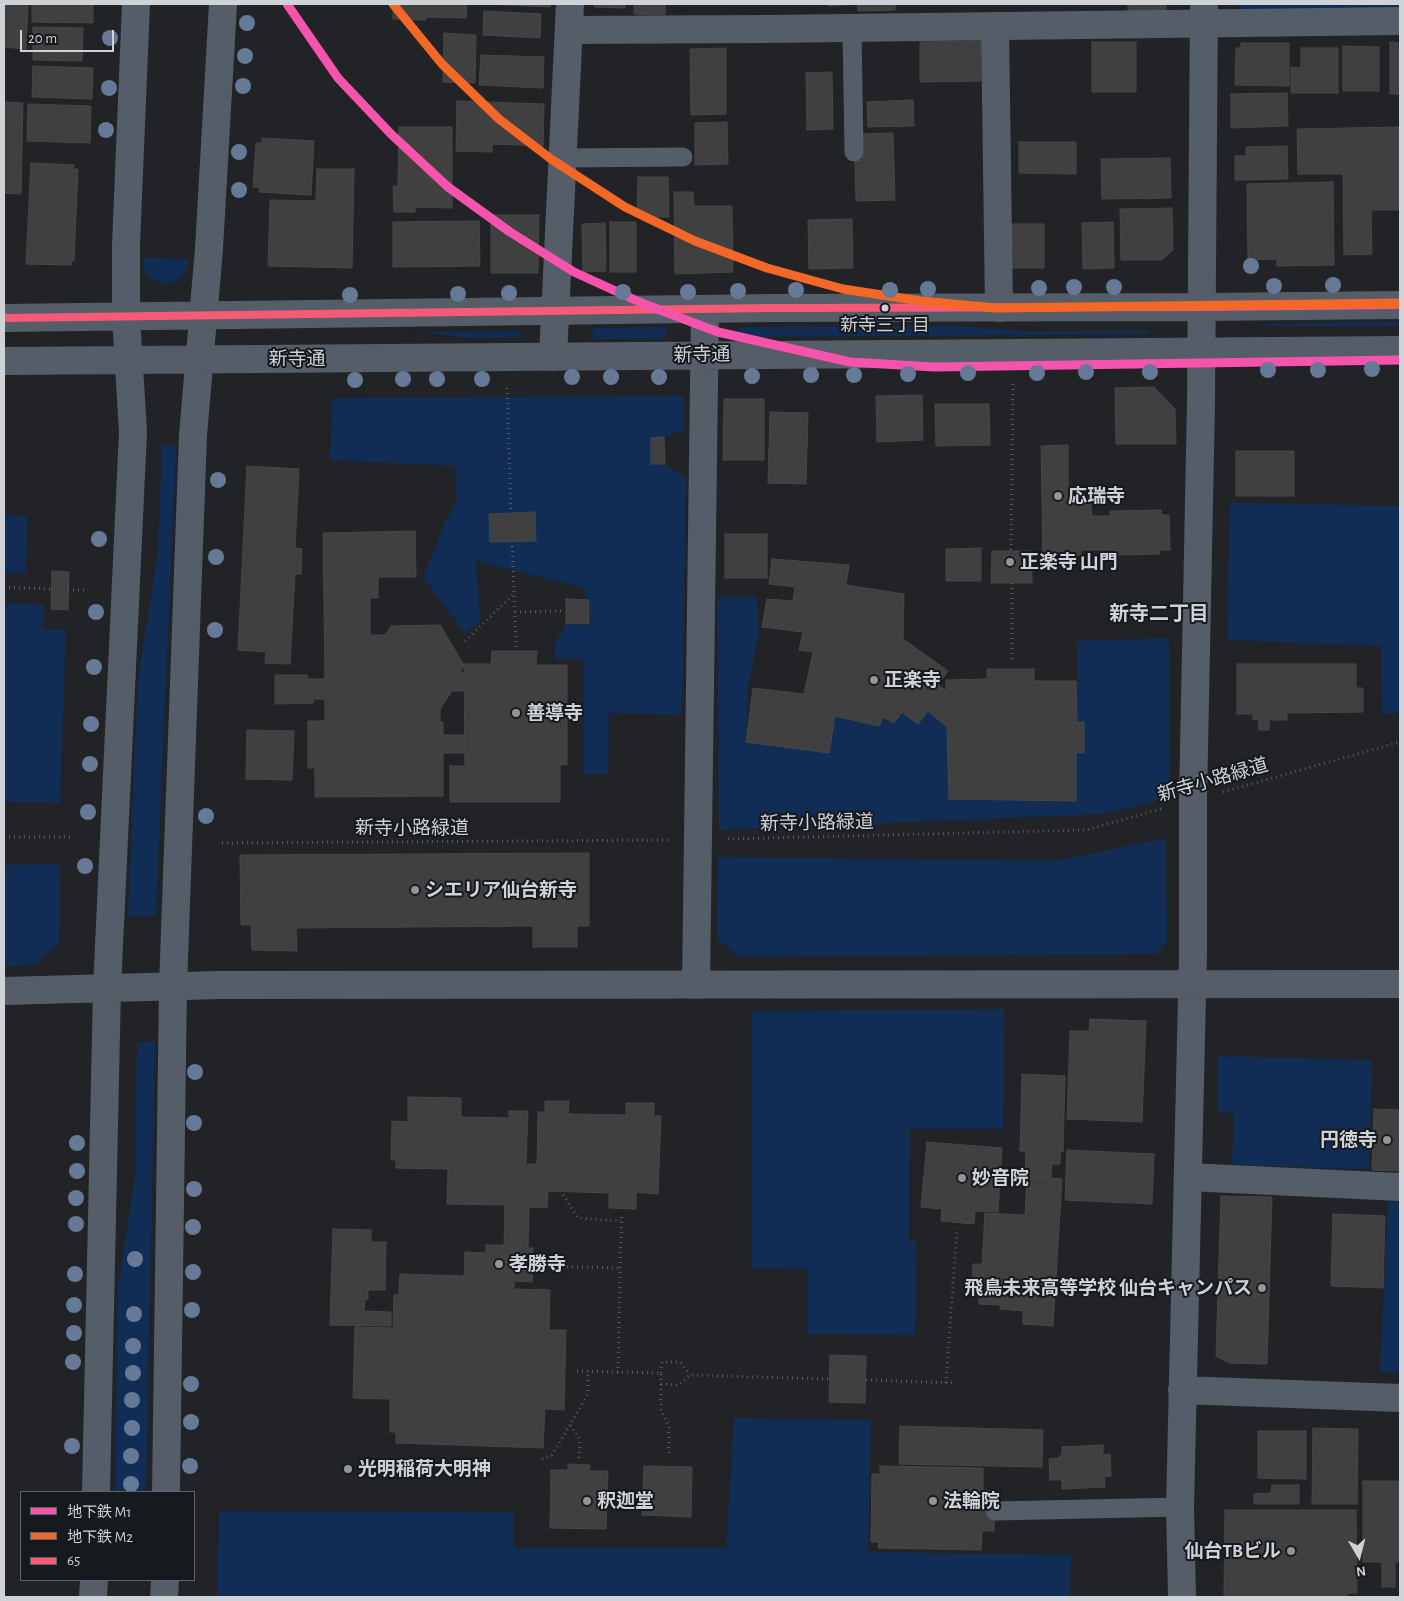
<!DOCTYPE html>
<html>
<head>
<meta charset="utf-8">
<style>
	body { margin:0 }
	#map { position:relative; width:1404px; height:1601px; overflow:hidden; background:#212326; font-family:"Alegreya Sans","Noto Sans JP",sans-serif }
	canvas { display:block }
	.frame { position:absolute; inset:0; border:5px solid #cfd2d6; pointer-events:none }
	.legend { position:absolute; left:20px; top:1491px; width:175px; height:90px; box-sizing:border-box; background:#16191e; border:1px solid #606368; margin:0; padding:6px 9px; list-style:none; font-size:15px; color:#cfd2d6 }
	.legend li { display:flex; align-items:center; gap:10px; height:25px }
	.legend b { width:25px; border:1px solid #606368 }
	.north { position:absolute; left:1334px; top:1531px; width:50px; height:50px; -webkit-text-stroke:4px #16191e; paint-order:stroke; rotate:172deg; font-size:14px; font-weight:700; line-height:20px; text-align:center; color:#cfd2d6 }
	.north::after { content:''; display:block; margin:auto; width:18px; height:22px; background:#cfd2d6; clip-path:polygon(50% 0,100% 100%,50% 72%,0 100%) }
	.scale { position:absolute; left:20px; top:30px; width:94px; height:22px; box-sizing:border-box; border:2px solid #cfd2d6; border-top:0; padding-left:6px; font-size:15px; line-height:18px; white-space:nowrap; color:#cfd2d6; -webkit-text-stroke:4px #16191e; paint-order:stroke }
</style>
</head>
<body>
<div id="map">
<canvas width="1404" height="1601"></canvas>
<div class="frame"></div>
<ul class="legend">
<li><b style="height:6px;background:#f653ac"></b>地下鉄 M1</li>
<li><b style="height:6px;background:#f36827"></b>地下鉄 M2</li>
<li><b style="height:6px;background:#f75a77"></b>65</li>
</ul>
<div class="north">N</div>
<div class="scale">20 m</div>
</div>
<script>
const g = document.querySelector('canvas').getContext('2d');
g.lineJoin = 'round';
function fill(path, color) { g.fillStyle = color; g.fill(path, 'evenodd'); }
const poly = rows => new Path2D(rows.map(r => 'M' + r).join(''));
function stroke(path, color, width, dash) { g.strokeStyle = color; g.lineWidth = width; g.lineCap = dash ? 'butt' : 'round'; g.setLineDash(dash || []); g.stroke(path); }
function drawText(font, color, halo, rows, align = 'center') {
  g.font = font + ' "Alegreya Sans","Noto Sans JP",sans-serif'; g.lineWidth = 4; g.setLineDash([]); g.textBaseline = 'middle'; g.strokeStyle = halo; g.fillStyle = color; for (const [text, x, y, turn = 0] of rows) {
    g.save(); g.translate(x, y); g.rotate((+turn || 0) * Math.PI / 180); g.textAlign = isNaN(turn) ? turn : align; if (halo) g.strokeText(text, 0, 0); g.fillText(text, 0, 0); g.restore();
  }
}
fill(poly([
	[1236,4,1400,4,1400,9,1247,13],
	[143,258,188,259,188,265,183,275,179,279,169,283,161,283,154,280,147,273,144,269],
	[1400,322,1400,326,1260,326,1259,324],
	[958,326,1025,331,1148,331,1149,332,1148,334,741,337,738,336,736,332,738,329,742,327],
	[663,327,667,330,667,334,661,339,596,339,593,338,592,333,594,329,597,328],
	[519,331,522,334,518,337,468,338,421,332,293,333],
	[684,396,684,429,664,438,665,464,686,479,682,715,609,713,608,774,584,774,584,659,555,659,554,644,566,624,591,625,590,599,585,597,585,588,476,561,480,621,465,633,423,577,443,527,457,501,455,466,330,460,332,398],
	[162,445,176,445,156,916,128,916,138,678,158,552],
	[1230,503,1400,506,1400,713,1382,714,1381,646,1227,640],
	[4,515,27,516,26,573,4,573],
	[717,597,757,597,759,630,748,687,746,742,829,753,835,716,883,717,902,712,918,724,928,711,947,727,1083,753,1084,723,1077,722,1077,641,1169,638,1170,794,1150,803,1103,814,719,830],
	[4,603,44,605,44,629,66,630,60,803,4,802],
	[1166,838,1167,940,1157,954,739,957,717,938,718,857,1055,861],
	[60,864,59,943,36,965,4,966,4,865],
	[1004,1009,1003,1129,910,1129,909,1239,916,1242,915,1335,808,1334,808,1269,752,1268,752,1011],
	[137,1042,155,1042,146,1492,115,1492,118,1286,135,1178],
	[1218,1056,1372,1060,1369,1169,1232,1165,1234,1113,1217,1112],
	[1388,1201,1400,1202,1400,1373,1380,1372],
	[734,1418,871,1420,868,1552,1071,1555,1070,1597,217,1597,219,1511,514,1512,514,1548,726,1548]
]), '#112d56');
const building = poly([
	[4,4,28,4,26,49,4,47,4,4],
	[32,4,93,4,93,23,32,22,32,4],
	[393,4,467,4,466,18,426,17,426,20,393,19,393,4],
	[485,4,551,4,550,7,485,4],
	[594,4,625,4,625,8,594,7,594,4],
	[634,4,665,4,665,15,634,14,634,4],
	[828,4,895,4,895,10,858,11,857,4,828,6,828,4],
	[1128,4,1166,4,1166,11,1128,11,1128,4],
	[484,11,541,14,540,38,483,35,484,11],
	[33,27,83,28,82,61,33,60,33,27],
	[444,33,476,35,475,83,443,82,444,33],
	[981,41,981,81,920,82,920,42,981,41],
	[1092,42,1136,42,1136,92,1092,92,1092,42],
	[1390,42,1400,43,1400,94,1390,94,1390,42],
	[1241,43,1289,43,1289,86,1235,85,1236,48,1241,48,1241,43],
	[1343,46,1379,47,1379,91,1343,91,1343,46],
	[726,48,726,114,691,115,690,49,726,48],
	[1301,48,1338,48,1338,93,1291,93,1291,67,1301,68,1301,48],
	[481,55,544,57,543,88,479,85,481,55],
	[33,66,93,68,92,99,32,97,33,66],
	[832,72,833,129,807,130,806,73,832,72],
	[1287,93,1288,126,1231,128,1231,94,1287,93],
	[913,100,914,126,868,127,867,102,913,100],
	[457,101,544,104,543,146,492,144,492,152,456,151,457,101],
	[4,102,23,103,21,194,4,193,4,102],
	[28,104,91,106,90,143,27,141,28,104],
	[727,122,728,164,695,165,695,123,727,122],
	[399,127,452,127,452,208,415,207,415,212,394,212,393,186,398,186,399,127],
	[1400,127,1400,210,1371,210,1372,254,1344,255,1343,174,1298,174,1297,129,1400,127],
	[893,133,895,200,856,201,855,161,862,160,862,134,893,133],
	[262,138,314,141,311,195,259,192,260,187,253,187,256,143,262,143,262,138],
	[1019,142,1076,142,1076,174,1019,173,1019,142],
	[1287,146,1288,179,1235,180,1235,156,1246,156,1246,147,1287,146],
	[1170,158,1171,198,1102,199,1101,159,1170,158],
	[31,163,74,165,73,169,78,169,74,261,71,261,71,265,26,264,31,163],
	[317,169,354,169,352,268,268,266,270,200,316,201,317,169],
	[638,177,668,177,669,217,637,217,638,177],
	[1333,182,1334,265,1277,266,1277,259,1248,260,1247,184,1333,182],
	[674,192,693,192,694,206,732,206,733,272,675,274,674,192],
	[1172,208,1173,250,1162,260,1121,260,1120,209,1172,208],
	[491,215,539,215,538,273,491,273,491,215],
	[852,219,853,268,809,269,808,220,852,219],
	[479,221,480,266,393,267,393,222,479,221],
	[610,222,636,222,636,272,610,272,610,222],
	[1113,222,1114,268,1083,269,1082,223,1113,222],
	[605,223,606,271,583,272,582,224,605,223],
	[1009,224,1044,224,1044,268,1009,268,1009,224],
	[1154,387,1175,409,1176,444,1116,444,1115,388,1154,387],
	[922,395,923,440,877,442,876,396,922,395],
	[724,399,764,399,764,460,723,460,724,399],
	[935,404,989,404,990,445,936,446,935,404],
	[770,412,808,413,806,484,768,483,770,412],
	[664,437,665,464,651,464,651,438,664,437],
	[1068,445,1068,488,1074,488,1075,504,1091,504,1092,516,1110,516,1110,511,1161,510,1161,515,1169,515,1170,550,1160,550,1160,554,1114,555,1114,550,1081,550,1081,555,1043,556,1041,446,1068,445],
	[1236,451,1294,451,1294,496,1236,496,1236,451],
	[247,466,299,469,295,548,302,549,301,574,295,574,290,664,265,663,266,652,238,650,247,466],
	[535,512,536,541,490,542,489,514,535,512],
	[415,531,416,577,378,577,378,598,370,598,370,635,385,635,391,626,440,625,464,665,459,673,464,673,464,691,452,691,440,709,440,722,443,722,443,735,464,735,464,753,443,753,443,796,315,797,315,768,308,768,308,721,325,721,325,699,313,699,313,703,275,704,275,675,307,675,308,679,325,679,323,533,415,531],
	[725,534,767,534,767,578,725,578,725,534],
	[981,548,981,581,946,581,946,549,981,548],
	[992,551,1032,551,1032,583,991,583,992,551],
	[772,559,849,565,846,585,904,594,903,639,948,671,938,684,946,691,946,680,987,679,987,669,1034,669,1034,681,1076,681,1077,722,1084,722,1084,753,1076,752,1076,801,949,799,947,727,928,711,918,724,902,712,894,723,883,717,879,726,835,716,829,753,746,742,753,688,804,694,813,652,799,650,803,632,762,627,767,599,793,601,795,587,769,584,772,559],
	[52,571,69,572,68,610,51,609,52,571],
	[566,599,589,600,589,624,566,623,566,599],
	[492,651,537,651,536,665,567,665,567,765,465,765,464,664,491,664,492,651],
	[1237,664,1356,664,1356,688,1363,688,1363,712,1287,713,1287,720,1269,720,1269,730,1259,730,1258,719,1253,720,1253,714,1237,714,1237,664],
	[247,730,294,731,292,780,246,779,247,730],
	[450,766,560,766,560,802,450,802,450,766],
	[589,853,589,926,577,926,577,947,533,947,533,926,296,928,297,951,252,950,251,925,241,925,240,855,589,853],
	[1090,1019,1146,1021,1142,1122,1067,1119,1070,1031,1089,1031,1090,1019],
	[1022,1074,1065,1076,1063,1152,1060,1152,1060,1164,1052,1164,1051,1177,1025,1176,1026,1151,1020,1151,1022,1074],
	[408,1097,461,1098,461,1117,509,1118,509,1111,528,1111,526,1164,537,1164,538,1112,545,1112,545,1101,569,1101,568,1114,626,1115,626,1103,654,1103,654,1116,661,1116,658,1194,636,1192,636,1209,609,1208,609,1193,548,1191,547,1208,529,1207,528,1248,533,1248,532,1282,514,1281,514,1289,550,1290,549,1330,566,1330,564,1410,545,1409,543,1448,396,1443,396,1432,390,1432,390,1399,353,1398,355,1327,393,1328,394,1295,399,1295,400,1274,464,1276,465,1252,486,1253,486,1245,504,1245,505,1205,447,1204,448,1169,396,1168,396,1160,391,1160,392,1121,408,1122,408,1097],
	[1374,1109,1400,1110,1400,1171,1372,1170,1374,1109],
	[927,1142,1002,1148,998,1212,975,1211,974,1224,941,1221,942,1209,921,1207,927,1142],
	[1067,1150,1154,1154,1152,1204,1065,1200,1067,1150],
	[1027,1176,1062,1179,1053,1326,1023,1324,1023,1311,1000,1309,1000,1305,979,1304,979,1295,971,1295,973,1264,982,1264,985,1213,1025,1215,1027,1176],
	[1221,1196,1272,1197,1267,1364,1229,1363,1216,1356,1221,1196],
	[1333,1214,1385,1216,1383,1288,1331,1286,1333,1214],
	[333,1229,371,1230,371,1242,386,1242,385,1290,368,1290,368,1299,365,1299,364,1311,391,1312,391,1326,330,1325,333,1229],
	[830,1355,866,1356,865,1403,829,1402,830,1355],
	[900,1426,1043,1430,1042,1467,899,1464,900,1426],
	[1313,1428,1358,1429,1357,1504,1312,1504,1313,1428],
	[1258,1431,1306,1431,1306,1479,1258,1478,1258,1431],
	[1103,1445,1103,1455,1110,1454,1111,1476,1104,1477,1105,1487,1062,1489,1062,1480,1050,1480,1049,1459,1058,1458,1062,1454,1062,1447,1103,1445],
	[568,1464,590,1465,589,1471,608,1471,606,1529,550,1528,551,1470,568,1470,568,1464],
	[644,1466,692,1467,691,1517,642,1515,644,1466],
	[880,1466,983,1468,983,1490,995,1491,994,1531,982,1531,981,1550,878,1548,879,1542,871,1542,872,1474,880,1474,880,1466],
	[1363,1481,1400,1481,1400,1562,1395,1562,1395,1587,1382,1587,1382,1562,1363,1562,1363,1481],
	[1272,1485,1299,1485,1299,1504,1254,1504,1254,1494,1271,1493,1272,1485],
	[1225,1510,1356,1510,1357,1593,1347,1593,1347,1597,1224,1597,1225,1510]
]);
fill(building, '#404041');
stroke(building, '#484748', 1);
stroke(poly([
	[507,388,511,513],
	[512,541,516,647],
	[1011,550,1013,384],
	[1012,583,1012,662],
	[4,587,52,589],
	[68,590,85,590],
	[515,612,561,611],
	[465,641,513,595],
	[1223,792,1400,742],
	[4,837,73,837],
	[728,839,1086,830,1164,808],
	[222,843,669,840],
	[563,1195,578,1218,621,1221],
	[537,1266,620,1268],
	[577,1371,661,1373,661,1384,679,1385,690,1375,829,1379],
	[618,1373,620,1268,622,1213],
	[661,1373,662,1362,680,1362,690,1375],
	[866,1380,956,1383],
	[946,1383,957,1228],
	[661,1384,661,1410,669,1426,669,1453],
	[579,1458,580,1439,570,1425,588,1394,588,1372],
	[542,1459,552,1455,570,1425]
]), '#555a62', 3, [1, 4]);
stroke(poly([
	[852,28,854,152],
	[563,158,683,157],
	[995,1511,1180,1507]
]), '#545d68', 19);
stroke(poly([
	[995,26,999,308],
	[569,30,766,29,1400,21],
	[553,357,570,4],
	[1188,1177,1400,1187]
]), '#545d68', 28);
stroke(poly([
	[4,318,771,308,1202,307,1400,305],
	[4,361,1400,350],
	[696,985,705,309],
	[4,991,220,985,1400,984],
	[1182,1390,1400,1398],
	[96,1492,107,988,133,432,126,317,126,245,136,4],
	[166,1492,173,986,193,435,209,249,223,4],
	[93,1597,94,1580],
	[164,1597,165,1580],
	[1182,1597,1180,1507,1193,954,1193,800,1201,402,1204,4]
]), '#545d68', 28);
stroke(poly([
	[4,318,771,308,1202,307,1400,305]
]), '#f75a77', 8);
stroke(poly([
	[287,4,338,78,391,134,448,187,510,232,574,272,644,304,718,332,850,362,934,367,1400,360]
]), '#f653ac', 9);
stroke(poly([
	[393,4,442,64,499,119,551,159,625,207,695,241,767,268,843,289,921,301,996,308,1400,303]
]), '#f36827', 9);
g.fillStyle = '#667a98';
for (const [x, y] of [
	[247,23],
	[110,38],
	[245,56],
	[243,86],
	[109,88],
	[106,130],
	[239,152],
	[239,190],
	[1251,266],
	[1333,285],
	[1274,286],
	[1074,287],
	[1114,287],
	[1039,288],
	[928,289],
	[796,290],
	[890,290],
	[738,291],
	[623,292],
	[688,292],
	[509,293],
	[458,294],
	[350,295],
	[1372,369],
	[1268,370],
	[1318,370],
	[1086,372],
	[1150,372],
	[968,373],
	[1037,373],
	[908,374],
	[811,375],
	[854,375],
	[752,376],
	[572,377],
	[611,377],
	[659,377],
	[403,379],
	[437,379],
	[482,379],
	[355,380],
	[218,480],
	[99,539],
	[216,557],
	[96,612],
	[215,630],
	[94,667],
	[91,724],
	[90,764],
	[88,812],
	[206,816],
	[85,866],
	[195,1072],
	[194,1123],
	[77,1143],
	[77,1171],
	[194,1189],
	[76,1198],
	[76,1224],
	[193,1227],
	[135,1259],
	[193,1272],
	[75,1274],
	[74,1305],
	[192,1310],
	[134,1314],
	[74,1333],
	[133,1346],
	[73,1362],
	[133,1373],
	[191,1384],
	[132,1400],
	[191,1422],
	[132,1428],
	[72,1446],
	[131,1456],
	[190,1466],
	[131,1484]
]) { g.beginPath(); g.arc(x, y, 8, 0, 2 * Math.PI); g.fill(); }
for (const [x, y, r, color] of [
	[885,308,4.5,"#cfd2d6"],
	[1058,496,5,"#929598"],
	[1010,562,5,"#929598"],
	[874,680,5,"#929598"],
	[516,713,5,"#929598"],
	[415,890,5,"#929598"],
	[1387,1140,5,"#929598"],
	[962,1178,5,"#929598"],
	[499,1264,5,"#929598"],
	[1262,1288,5,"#929598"],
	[348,1469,5,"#929598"],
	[587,1501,5,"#929598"],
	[933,1501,5,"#929598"],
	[1291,1551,5,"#929598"]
]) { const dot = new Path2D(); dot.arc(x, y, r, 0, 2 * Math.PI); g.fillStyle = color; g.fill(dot); stroke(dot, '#16191e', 2); }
drawText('18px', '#cfd2d6', '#16191e', [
	["新寺三丁目",885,326]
]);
drawText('19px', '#cfd2d6', '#16191e', [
	["新寺通",702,355,-1],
	["新寺通",297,359],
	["新寺小路緑道",1213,780,-16],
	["新寺小路緑道",817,823,-1],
	["新寺小路緑道",412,828]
]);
drawText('bold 19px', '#cfd2d6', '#16191e', [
	["応瑞寺",1068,496],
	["正楽寺 山門",1020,562],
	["正楽寺",884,680],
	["善導寺",526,713],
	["シエリア仙台新寺",425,890],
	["円徳寺",1377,1140,"right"],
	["妙音院",972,1178],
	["孝勝寺",509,1264],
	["飛鳥未来高等学校 仙台キャンパス",1252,1288,"right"],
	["光明稲荷大明神",358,1469],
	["釈迦堂",597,1501],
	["法輪院",943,1501],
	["仙台TBビル",1281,1551,"right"]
], 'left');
drawText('bold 20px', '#cfd2d6', '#16191e', [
	["新寺二丁目",1159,614]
]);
</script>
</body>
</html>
